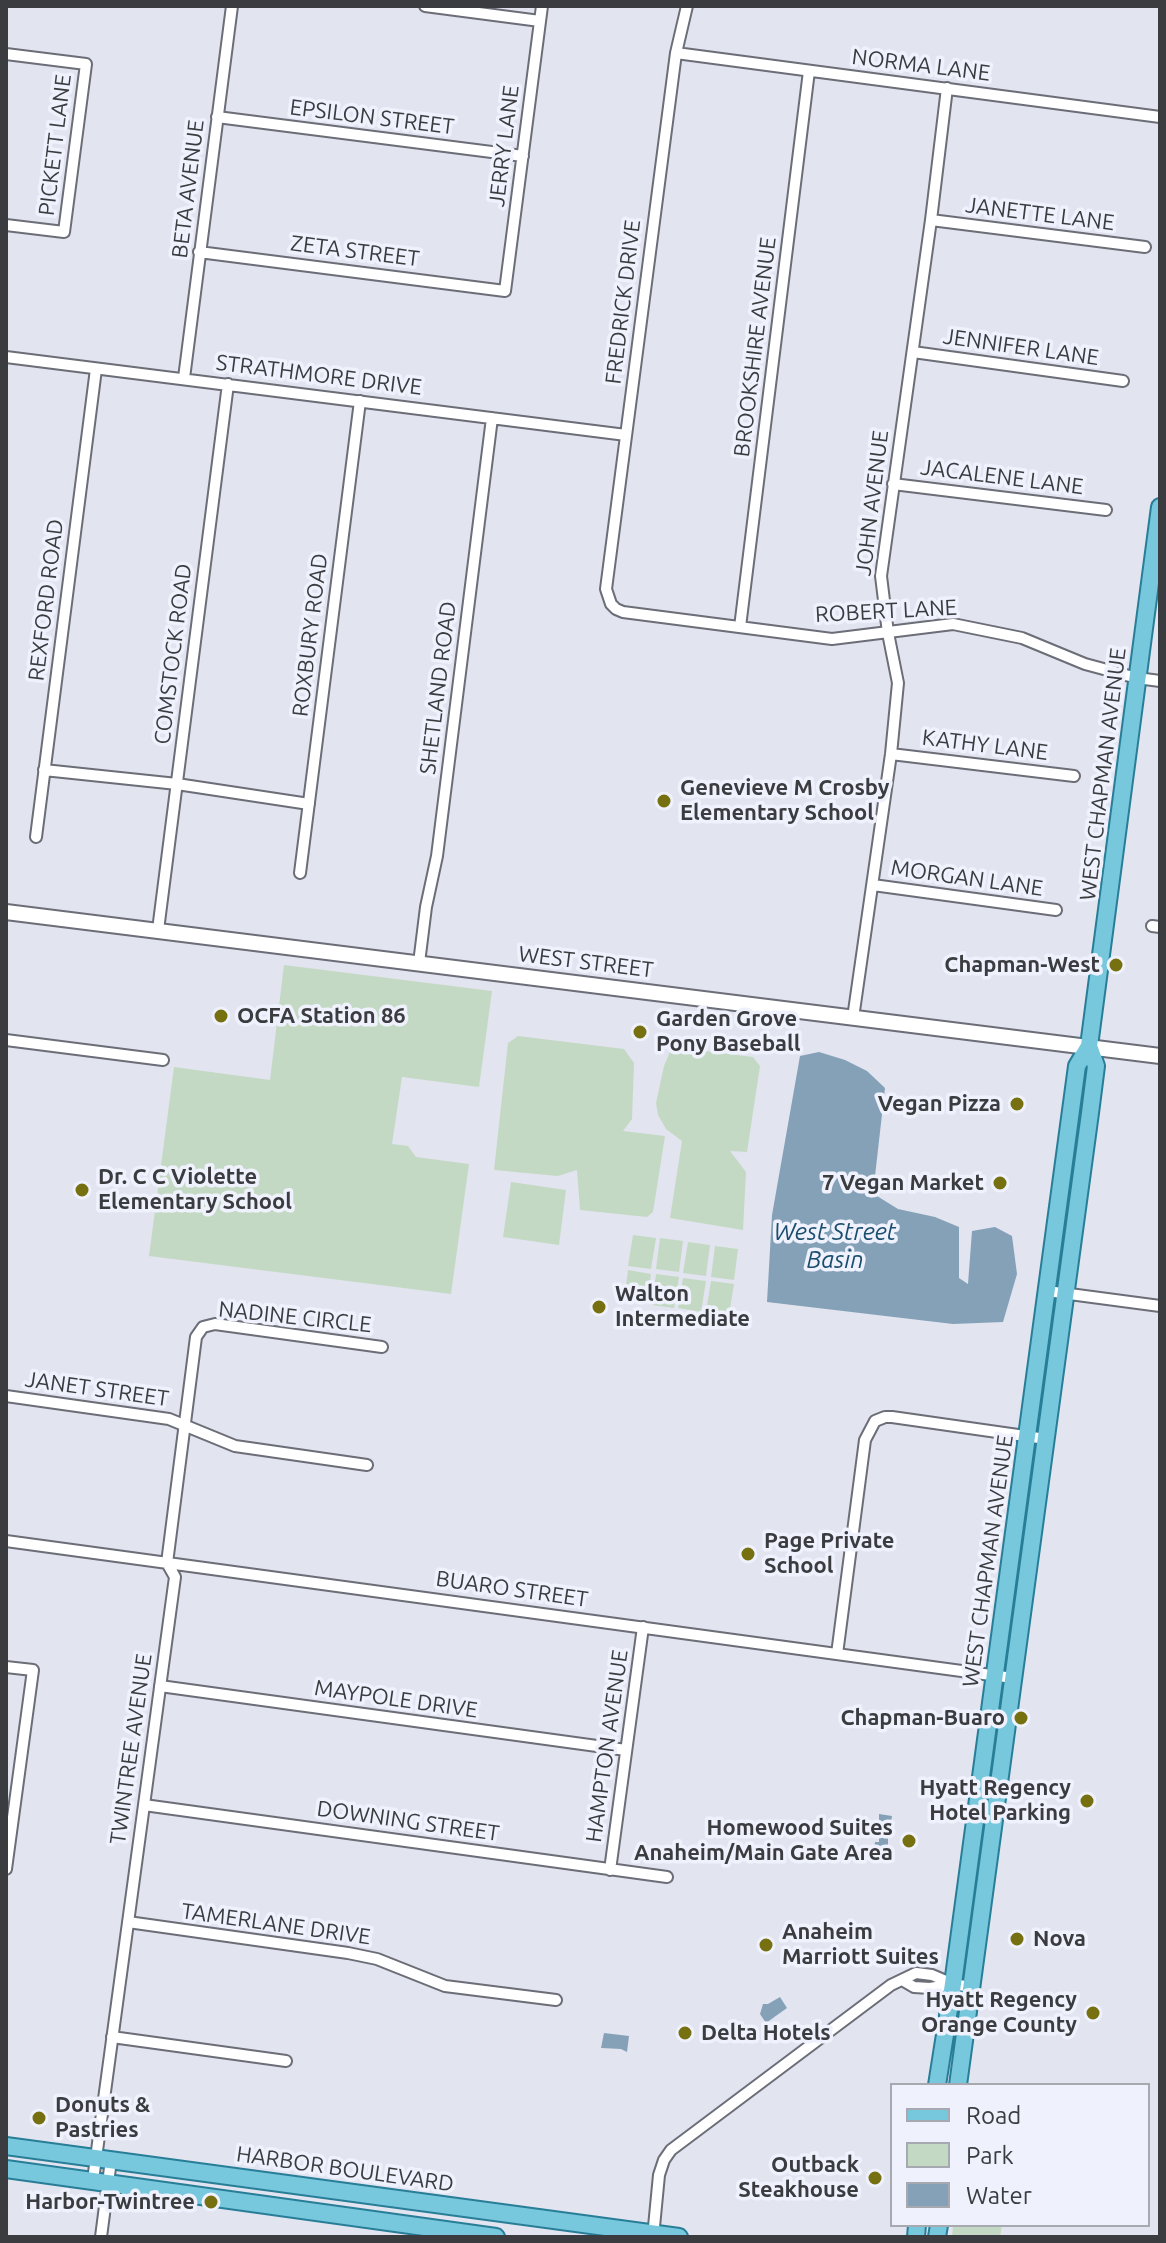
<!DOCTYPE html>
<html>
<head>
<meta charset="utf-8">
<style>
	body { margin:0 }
	#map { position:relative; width:1166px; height:2243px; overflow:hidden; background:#e2e4f0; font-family:Ubuntu,sans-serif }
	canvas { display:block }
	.frame { position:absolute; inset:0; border:8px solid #3b3c40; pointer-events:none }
	.legend { position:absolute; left:890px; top:2083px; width:260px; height:144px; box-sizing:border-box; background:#eff2fd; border:2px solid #a7a9b1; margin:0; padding:10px 14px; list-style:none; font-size:24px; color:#3b3c40 }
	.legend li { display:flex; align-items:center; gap:16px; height:40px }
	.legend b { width:40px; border:2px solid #a7a9b1 }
</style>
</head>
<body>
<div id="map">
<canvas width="1166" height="2243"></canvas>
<div class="frame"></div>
<ul class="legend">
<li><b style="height:10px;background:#77c7dd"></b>Road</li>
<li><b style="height:22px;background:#c4d9c3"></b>Park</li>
<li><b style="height:22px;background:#84a1b8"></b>Water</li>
</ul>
</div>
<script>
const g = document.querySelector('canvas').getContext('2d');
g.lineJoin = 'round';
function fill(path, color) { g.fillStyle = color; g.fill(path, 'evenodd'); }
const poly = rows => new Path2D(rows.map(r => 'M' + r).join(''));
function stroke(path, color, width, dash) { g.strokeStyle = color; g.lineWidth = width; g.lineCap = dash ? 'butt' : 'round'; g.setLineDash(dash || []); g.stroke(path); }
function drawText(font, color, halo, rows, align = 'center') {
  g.font = font + ' Ubuntu,sans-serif'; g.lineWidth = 7; g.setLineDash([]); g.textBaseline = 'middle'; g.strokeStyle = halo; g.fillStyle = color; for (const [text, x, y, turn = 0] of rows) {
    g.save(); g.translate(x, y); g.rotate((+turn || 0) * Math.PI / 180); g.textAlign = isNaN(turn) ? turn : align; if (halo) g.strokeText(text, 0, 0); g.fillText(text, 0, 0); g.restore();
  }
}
fill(poly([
	[284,965,492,991,479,1087,402,1077,392,1144,408,1146,416,1157,469,1164,451,1294,149,1256,174,1067,270,1080],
	[518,1036,624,1049,634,1063,632,1119,623,1131,665,1136,653,1212,647,1217,580,1210,577,1170,558,1176,494,1170,508,1043],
	[672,1047,753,1057,760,1066,747,1152,730,1151,746,1172,743,1230,670,1218,682,1141,666,1129,658,1115,656,1103,664,1066],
	[511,1182,566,1190,559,1245,503,1237],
	[633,1235,656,1238,651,1269,628,1266],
	[660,1238,683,1241,679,1272,656,1269],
	[688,1242,710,1245,706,1276,683,1273],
	[715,1246,738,1249,734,1280,711,1277],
	[628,1270,651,1274,647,1304,624,1301],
	[656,1274,679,1277,674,1308,652,1305],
	[683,1278,706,1281,701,1312,678,1308],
	[711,1281,734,1284,729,1315,706,1312],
	[953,2225,1002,2225,1000,2237,952,2237]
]), '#c4d9c3');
fill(poly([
	[819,1052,845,1060,867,1071,885,1088,875,1176,877,1196,898,1209,935,1217,959,1227,959,1278,968,1284,972,1231,995,1227,1012,1236,1017,1274,1003,1322,953,1324,767,1302,772,1215,800,1056],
	[879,1814,892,1816,891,1822,888,1822,887,1835,888,1836,888,1850,874,1848,875,1842,879,1842],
	[780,1997,787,2008,766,2023,760,2014,763,2004,768,2004],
	[604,2033,629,2036,627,2052,621,2049,601,2048]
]), '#84a1b8');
const minor = poly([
	[425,6,540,21],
	[687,6,676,53,606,589,611,604,616,609,623,612,832,639,953,624,1022,638,1085,664,1137,678,1160,681],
	[676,53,1160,117],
	[6,54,86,64,64,232,6,225],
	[217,117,523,156],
	[931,220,1145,247],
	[199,252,505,291,542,6],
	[913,352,1123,381],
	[6,357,626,435],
	[184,378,232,6],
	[893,484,1106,510],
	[740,627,809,71],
	[891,754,1074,776],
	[44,770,177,784,309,804],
	[36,837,96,369],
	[300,873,360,401],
	[873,885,1056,910],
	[1152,926,1160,927],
	[158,930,228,384],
	[419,963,426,907,437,856,492,418],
	[853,1018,891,754,898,683,888,633,881,576,931,220,947,88],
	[6,1040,163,1060],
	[1047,1291,1160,1306],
	[6,1396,169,1419,235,1446,367,1465],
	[6,1541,1013,1678],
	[837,1654,865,1440,875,1421,885,1417,892,1417,1046,1439],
	[6,1667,33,1670,6,1869],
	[160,1686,626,1750],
	[144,1805,667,1877],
	[610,1870,643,1627],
	[128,1922,348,1953,377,1959,445,1986,556,2000],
	[902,1980,914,1987,930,1988,953,1984,971,1987],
	[112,2037,286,2061],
	[93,2180,175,1577,167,1563,196,1337,203,1327,215,1324,382,1347],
	[101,2237,111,2160],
	[653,2237,659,2175,664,2160,671,2150,891,1985,916,1973,932,1975,953,1984]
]);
const secondary = poly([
	[6,912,1160,1056]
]);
const primary = poly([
	[937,2085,953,1984,1077,1066,1089,1046],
	[958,2085,1090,1113,1096,1066,1089,1046,1160,507],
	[6,2146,679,2237],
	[6,2169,496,2237],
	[916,2237,917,2225],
	[937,2237,939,2225]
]);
stroke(minor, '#6b6d77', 14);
stroke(secondary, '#6b6d77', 18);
stroke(primary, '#287e97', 20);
stroke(minor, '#fff', 10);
stroke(secondary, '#fff', 14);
stroke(primary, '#77c7dd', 16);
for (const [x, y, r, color] of [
	[664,801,8,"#767011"],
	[1116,965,8,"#767011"],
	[221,1016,8,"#767011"],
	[640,1032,8,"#767011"],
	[1017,1104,8,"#767011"],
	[1000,1183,8,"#767011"],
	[82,1190,8,"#767011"],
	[599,1307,8,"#767011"],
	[748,1554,8,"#767011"],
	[1021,1718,8,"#767011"],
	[1087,1801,8,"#767011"],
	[909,1841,8,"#767011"],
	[1017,1939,8,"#767011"],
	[766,1945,8,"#767011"],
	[1093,2013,8,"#767011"],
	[685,2033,8,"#767011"],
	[39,2118,8,"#767011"],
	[875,2178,8,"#767011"],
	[211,2202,8,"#767011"]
]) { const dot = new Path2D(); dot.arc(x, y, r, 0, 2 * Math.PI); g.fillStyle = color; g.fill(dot); stroke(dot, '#eff2fd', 3); }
drawText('22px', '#3b3c40', '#eff2fd', [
	["NORMA LANE",921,65,7],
	["EPSILON STREET",372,117,7],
	["PICKETT LANE",55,145,-83],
	["JERRY LANE",504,146,-83],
	["BETA AVENUE",188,189,-83],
	["JANETTE LANE",1040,214,7],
	["ZETA STREET",355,251,7],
	["FREDRICK DRIVE",623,302,-83],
	["BROOKSHIRE AVENUE",755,347,-83],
	["JENNIFER LANE",1021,347,8],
	["STRATHMORE DRIVE",319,375,7],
	["JACALENE LANE",1002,477,7],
	["JOHN AVENUE",872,503,-83],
	["REXFORD ROAD",46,600,-83],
	["ROBERT LANE",886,611,-3],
	["ROXBURY ROAD",310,635,-83],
	["COMSTOCK ROAD",173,654,-83],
	["SHETLAND ROAD",438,688,-83],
	["KATHY LANE",985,745,7],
	["WEST CHAPMAN AVENUE",1103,774,-83],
	["MORGAN LANE",967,878,8],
	["WEST STREET",586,962,7],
	["NADINE CIRCLE",295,1317,6],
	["JANET STREET",97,1389,8],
	["WEST CHAPMAN AVENUE",988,1561,-82],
	["BUARO STREET",512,1589,8],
	["MAYPOLE DRIVE",396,1699,8],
	["HAMPTON AVENUE",607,1746,-82],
	["TWINTREE AVENUE",131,1749,-82],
	["DOWNING STREET",408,1821,8],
	["TAMERLANE DRIVE",276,1924,8],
	["HARBOR BOULEVARD",345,2169,8]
]);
drawText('bold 22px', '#3b3c40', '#eff2fd', [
	["Genevieve M Crosby",680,788],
	["Elementary School",680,813],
	["Chapman-West",1100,965,"right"],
	["OCFA Station 86",237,1016],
	["Garden Grove",656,1019],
	["Pony Baseball",656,1044],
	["Vegan Pizza",1001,1104,"right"],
	["Dr. C C Violette",98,1177],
	["Elementary School",98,1202],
	["7 Vegan Market",984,1183,"right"],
	["Walton",615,1294],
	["Intermediate",615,1319],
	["Page Private",764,1541],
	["School",764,1566],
	["Chapman-Buaro",1005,1718,"right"],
	["Hyatt Regency",1071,1788,"right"],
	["Hotel Parking",1071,1813,"right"],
	["Homewood Suites",893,1828,"right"],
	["Anaheim/Main Gate Area",893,1853,"right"],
	["Anaheim",782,1932],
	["Marriott Suites",782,1957],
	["Nova",1033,1939],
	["Hyatt Regency",1077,2000,"right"],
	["Orange County",1077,2025,"right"],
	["Delta Hotels",701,2033],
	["Donuts &",55,2105],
	["Pastries",55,2130],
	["Outback",859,2165,"right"],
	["Steakhouse",859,2190,"right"],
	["Harbor-Twintree",195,2202,"right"]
], 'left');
drawText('italic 24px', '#1b4d6e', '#eff2fd', [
	["West Street",835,1232],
	["Basin",835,1260]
]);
</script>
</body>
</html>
